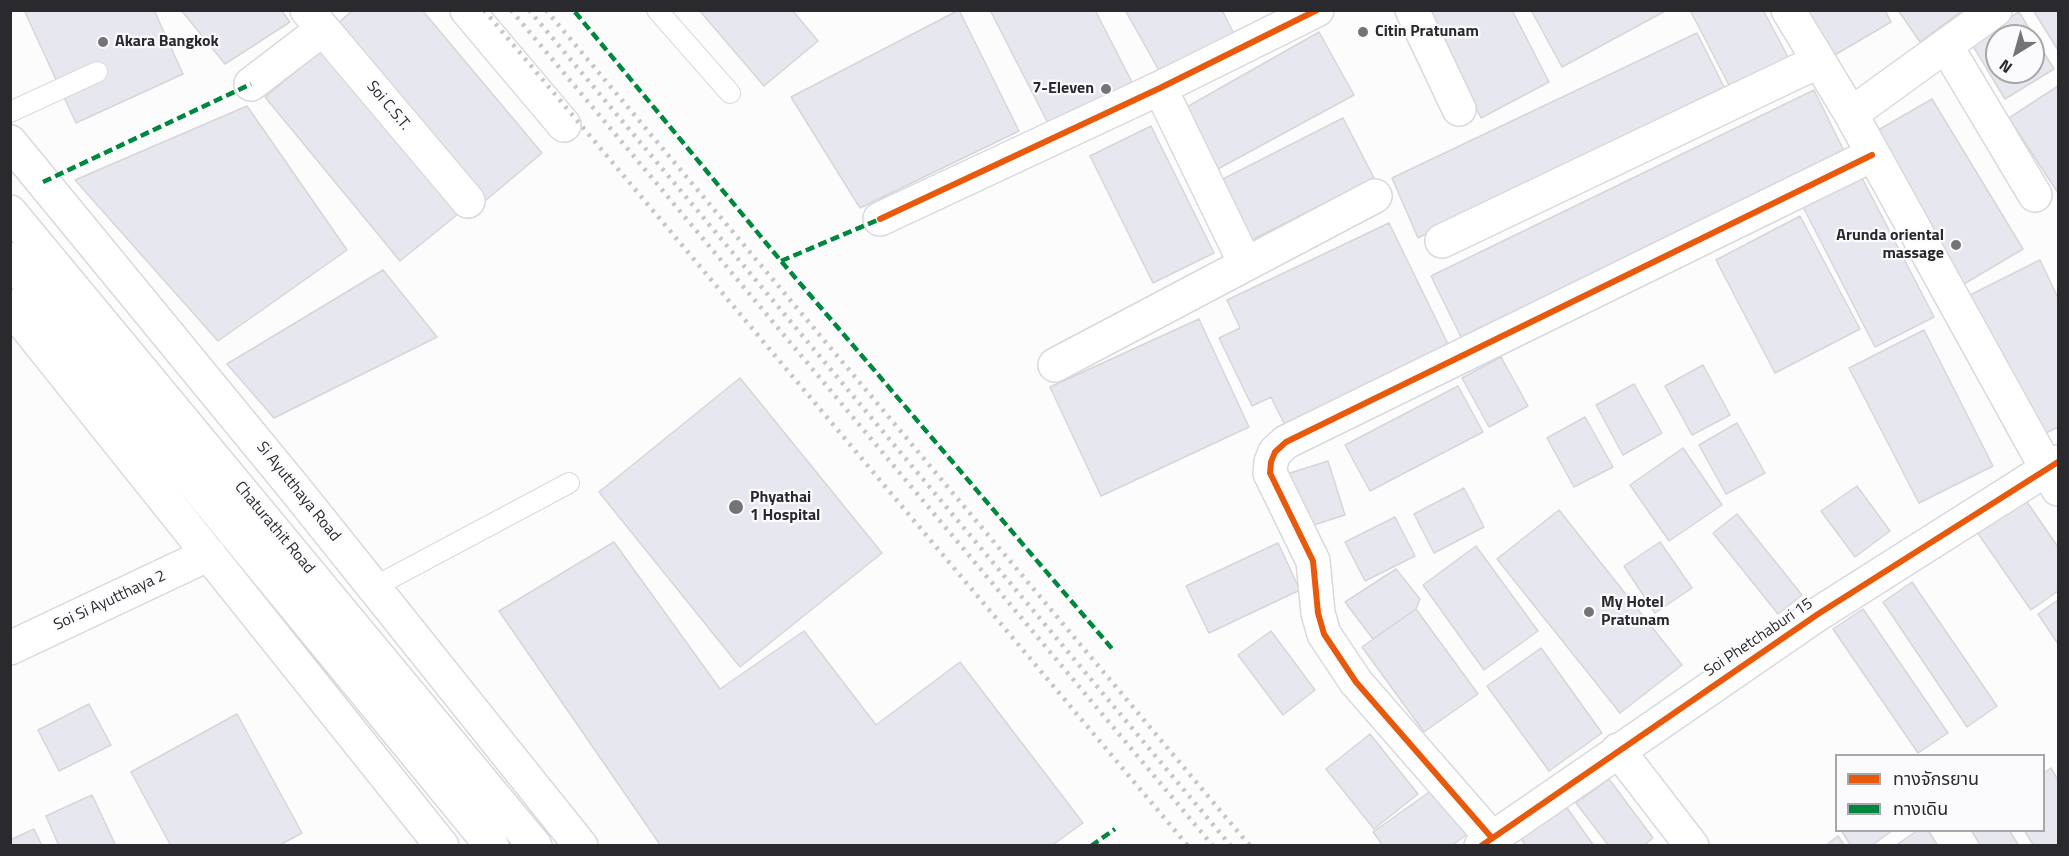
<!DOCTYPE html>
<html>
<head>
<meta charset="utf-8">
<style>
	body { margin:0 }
	#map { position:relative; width:2069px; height:856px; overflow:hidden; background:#fcfcfc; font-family:"Titillium Web","Noto Sans Thai",sans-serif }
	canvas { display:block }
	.frame { position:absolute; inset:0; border:12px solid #2a2a2e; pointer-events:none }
	.legend { position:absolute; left:1835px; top:754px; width:210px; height:78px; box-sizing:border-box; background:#fbfbfd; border:2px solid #a7a7aa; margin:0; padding:8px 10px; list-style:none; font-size:18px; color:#2a2a2e }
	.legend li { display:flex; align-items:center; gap:12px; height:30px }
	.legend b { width:30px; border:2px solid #a7a7aa }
	.north { position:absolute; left:1985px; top:24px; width:60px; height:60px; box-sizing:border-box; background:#fbfbfd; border:2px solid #a7a7aa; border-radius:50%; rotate:217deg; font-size:16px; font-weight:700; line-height:24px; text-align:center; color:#2a2a2e }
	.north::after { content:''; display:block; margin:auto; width:21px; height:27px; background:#747476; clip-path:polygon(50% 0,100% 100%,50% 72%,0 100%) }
</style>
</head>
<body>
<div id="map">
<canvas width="2069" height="856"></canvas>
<div class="frame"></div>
<ul class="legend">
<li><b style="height:8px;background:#e8590c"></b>ทางจักรยาน</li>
<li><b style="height:8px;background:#00873e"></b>ทางเดิน</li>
</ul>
<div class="north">N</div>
</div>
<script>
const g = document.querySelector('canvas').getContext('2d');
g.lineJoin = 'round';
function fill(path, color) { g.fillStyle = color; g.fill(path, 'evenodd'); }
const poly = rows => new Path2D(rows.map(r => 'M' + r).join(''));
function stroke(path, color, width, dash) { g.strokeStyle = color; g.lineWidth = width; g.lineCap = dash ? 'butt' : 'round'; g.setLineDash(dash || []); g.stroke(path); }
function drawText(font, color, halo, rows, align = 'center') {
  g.font = font + ' "Titillium Web",sans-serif'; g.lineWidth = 4.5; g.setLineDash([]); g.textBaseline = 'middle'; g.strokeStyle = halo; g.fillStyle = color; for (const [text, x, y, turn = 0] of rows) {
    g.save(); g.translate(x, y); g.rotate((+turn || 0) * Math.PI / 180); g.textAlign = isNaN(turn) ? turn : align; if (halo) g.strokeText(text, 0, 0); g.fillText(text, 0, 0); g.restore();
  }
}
const building = poly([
	[24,10,154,10,183,74,76,123,24,10],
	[181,10,281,10,290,22,225,64,181,10],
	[353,10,422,10,542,153,485,201,336,25,353,10],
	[699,10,792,10,818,41,764,86,699,10],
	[959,10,1019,131,860,208,791,97,959,10],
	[990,10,1095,10,1135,88,1052,131,990,10],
	[1125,10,1222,10,1234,34,1161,74,1125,10],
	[1425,10,1512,10,1549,82,1481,118,1425,10],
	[1531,10,1667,10,1562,67,1531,10],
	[1693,10,1763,10,1788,57,1730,87,1691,12,1693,10],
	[1799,10,1885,10,1891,22,1828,59,1799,10],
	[1898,10,1963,10,1920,42,1898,10],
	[2033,10,2058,10,2058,50,2033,10],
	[2019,12,2054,69,2005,99,1970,41,2019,12],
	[1997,36,2033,36,2033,72,1997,72,1997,36],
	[1319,32,1354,95,1216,170,1185,108,1319,32],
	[1697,33,1724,87,1418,238,1392,178,1697,33],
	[323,49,458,214,400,261,265,97,323,49],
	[2058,86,2058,193,2009,118,2058,86],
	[1814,90,1844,151,1461,337,1431,276,1814,90],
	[1932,99,2023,249,1964,284,1873,133,1932,99],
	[247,106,347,250,218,341,75,180,247,106],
	[1343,118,1374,178,1250,241,1219,181,1343,118],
	[1151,126,1214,253,1153,283,1090,156,1151,126],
	[1861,176,1934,317,1875,347,1802,205,1861,176],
	[1800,216,1860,329,1775,373,1716,260,1800,216],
	[1389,223,1449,346,1285,425,1271,397,1252,406,1219,338,1240,328,1227,300,1389,223],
	[2040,260,2058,298,2058,427,2036,438,1966,297,2040,260],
	[383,270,437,337,274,418,227,364,383,270],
	[1199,319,1249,427,1101,496,1050,387,1199,319],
	[1924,330,1993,466,1919,503,1849,368,1924,330],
	[1501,357,1528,406,1489,427,1462,378,1501,357],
	[1703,365,1730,415,1692,435,1665,386,1703,365],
	[740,378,882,553,740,667,599,492,740,378],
	[1634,384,1662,433,1623,455,1596,405,1634,384],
	[1458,386,1483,432,1370,491,1345,445,1458,386],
	[1585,417,1613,467,1574,487,1547,438,1585,417],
	[1737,423,1765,473,1726,494,1699,445,1737,423],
	[1683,448,1722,505,1669,541,1630,485,1683,448],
	[1328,461,1345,515,1304,528,1287,474,1328,461],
	[1857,486,1890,531,1855,557,1821,511,1857,486],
	[1464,488,1484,527,1434,553,1414,514,1464,488],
	[2025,499,2058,547,2058,591,2031,610,1977,532,2025,499],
	[1559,510,1682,665,1620,713,1497,559,1559,510],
	[1737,514,1802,595,1778,614,1713,533,1737,514],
	[1395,517,1415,556,1365,581,1345,542,1395,517],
	[614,542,720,689,804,631,876,725,960,662,1083,823,1051,846,661,846,499,611,614,542],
	[1660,542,1692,588,1655,613,1624,566,1660,542],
	[1278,543,1300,590,1209,633,1186,586,1278,543],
	[1476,546,1538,631,1484,670,1423,585,1476,546],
	[1396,569,1420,599,1416,609,1373,639,1345,602,1396,569],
	[1912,582,1997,706,1967,727,1883,602,1912,582],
	[2058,600,2058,644,2038,614,2058,600],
	[1416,609,1478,694,1424,732,1362,647,1416,609],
	[1863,609,1948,733,1918,753,1833,629,1863,609],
	[1271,631,1315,690,1283,715,1238,655,1271,631],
	[1541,648,1602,733,1549,771,1487,686,1541,648],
	[89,704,111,745,59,771,38,730,89,704],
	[237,714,302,833,278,846,171,846,131,772,237,714],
	[1370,734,1418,794,1374,829,1326,769,1370,734],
	[2051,768,2058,780,2058,846,2034,846,2024,830,2044,830,2044,773,2051,768],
	[1609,779,1653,838,1643,846,1609,846,1576,803,1609,779],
	[1435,788,1469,833,1451,846,1383,846,1373,832,1435,788],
	[92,795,116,846,59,846,46,816,92,795],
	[1565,805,1594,846,1526,846,1520,837,1565,805],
	[34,829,42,846,10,846,10,840,34,829],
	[1841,830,1893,830,1871,846,1851,846,1841,830],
	[1918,830,1928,830,1938,846,1895,846,1918,830],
	[1971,830,2009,830,2019,846,1981,846,1971,830],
	[1838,836,1845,846,1825,846,1838,836]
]);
fill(building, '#e7e7ef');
stroke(building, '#d6d6d8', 1.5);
const lane = poly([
	[657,10,730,93],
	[10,112,97,72],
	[374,587,569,483]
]);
const street = poly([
	[307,10,468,201],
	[467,10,564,125],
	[1412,10,1459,109],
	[1788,10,1851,114,2058,489],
	[1946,46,2035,195],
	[251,84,323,29],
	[1160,88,1245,263],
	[1851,114,1995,10],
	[880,219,1160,88,1317,10],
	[1442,241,1819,61],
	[1055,365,1375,196],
	[10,648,209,554],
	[1618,750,1692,846],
	[1492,838,1356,682,1324,634,1318,613,1313,561,1270,473,1271,462,1275,452,1286,442,1872,155],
	[1481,846,1818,614,2058,462]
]);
const secondary = poly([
	[10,142,295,489,581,846],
	[10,212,535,846],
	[10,259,492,846],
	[10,306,442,846]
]);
stroke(lane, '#d9d9dc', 22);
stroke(street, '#d9d9dc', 36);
stroke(secondary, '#d9d9dc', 36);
stroke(lane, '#fff', 20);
stroke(street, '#fff', 33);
stroke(secondary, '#fff', 33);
stroke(poly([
	[484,10,1188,846],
	[511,10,1213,846],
	[529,10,1231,846],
	[546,10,1250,846]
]), '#c6c6c6', 4.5, [3, 6]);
stroke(poly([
	[575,12,781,261,1114,651],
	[43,182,251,84],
	[781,261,880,219],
	[1091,846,1115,829]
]), '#00873e', 4.5, [9, 4.5]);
stroke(poly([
	[880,219,1160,88,1317,10],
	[1492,838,1356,682,1324,634,1318,613,1313,561,1270,473,1271,462,1275,452,1286,442,1872,155],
	[1481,846,1818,614,2058,462]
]), '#e8590c', 6);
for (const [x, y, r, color] of [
	[1363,32,6,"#747476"],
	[103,42,6,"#747476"],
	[1106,89,6,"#747476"],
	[1956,245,6,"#747476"],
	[736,507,8,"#747476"],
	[1589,612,6,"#747476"]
]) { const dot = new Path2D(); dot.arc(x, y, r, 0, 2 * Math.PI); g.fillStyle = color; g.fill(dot); stroke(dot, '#fbfbfd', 2); }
drawText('bold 16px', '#2a2a2e', '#fbfbfd', [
	["Citin Pratunam",1375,32],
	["Akara Bangkok",115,42],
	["7-Eleven",1094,89,"right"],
	["Arunda oriental",1944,236,"right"],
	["massage",1944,254,"right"],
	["Phyathai",750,498],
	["1 Hospital",750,516],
	["My Hotel",1601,603],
	["Pratunam",1601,621]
], 'left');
drawText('16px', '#2a2a2e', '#fbfbfd', [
	["Soi C.S.T.",388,106,50],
	["Si Ayutthaya Road",298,492,51],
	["Chaturathit Road",274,528,50],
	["Soi Si Ayutthaya 2",110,601,-25],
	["Soi Phetchaburi 15",1759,638,-34]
]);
</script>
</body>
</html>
